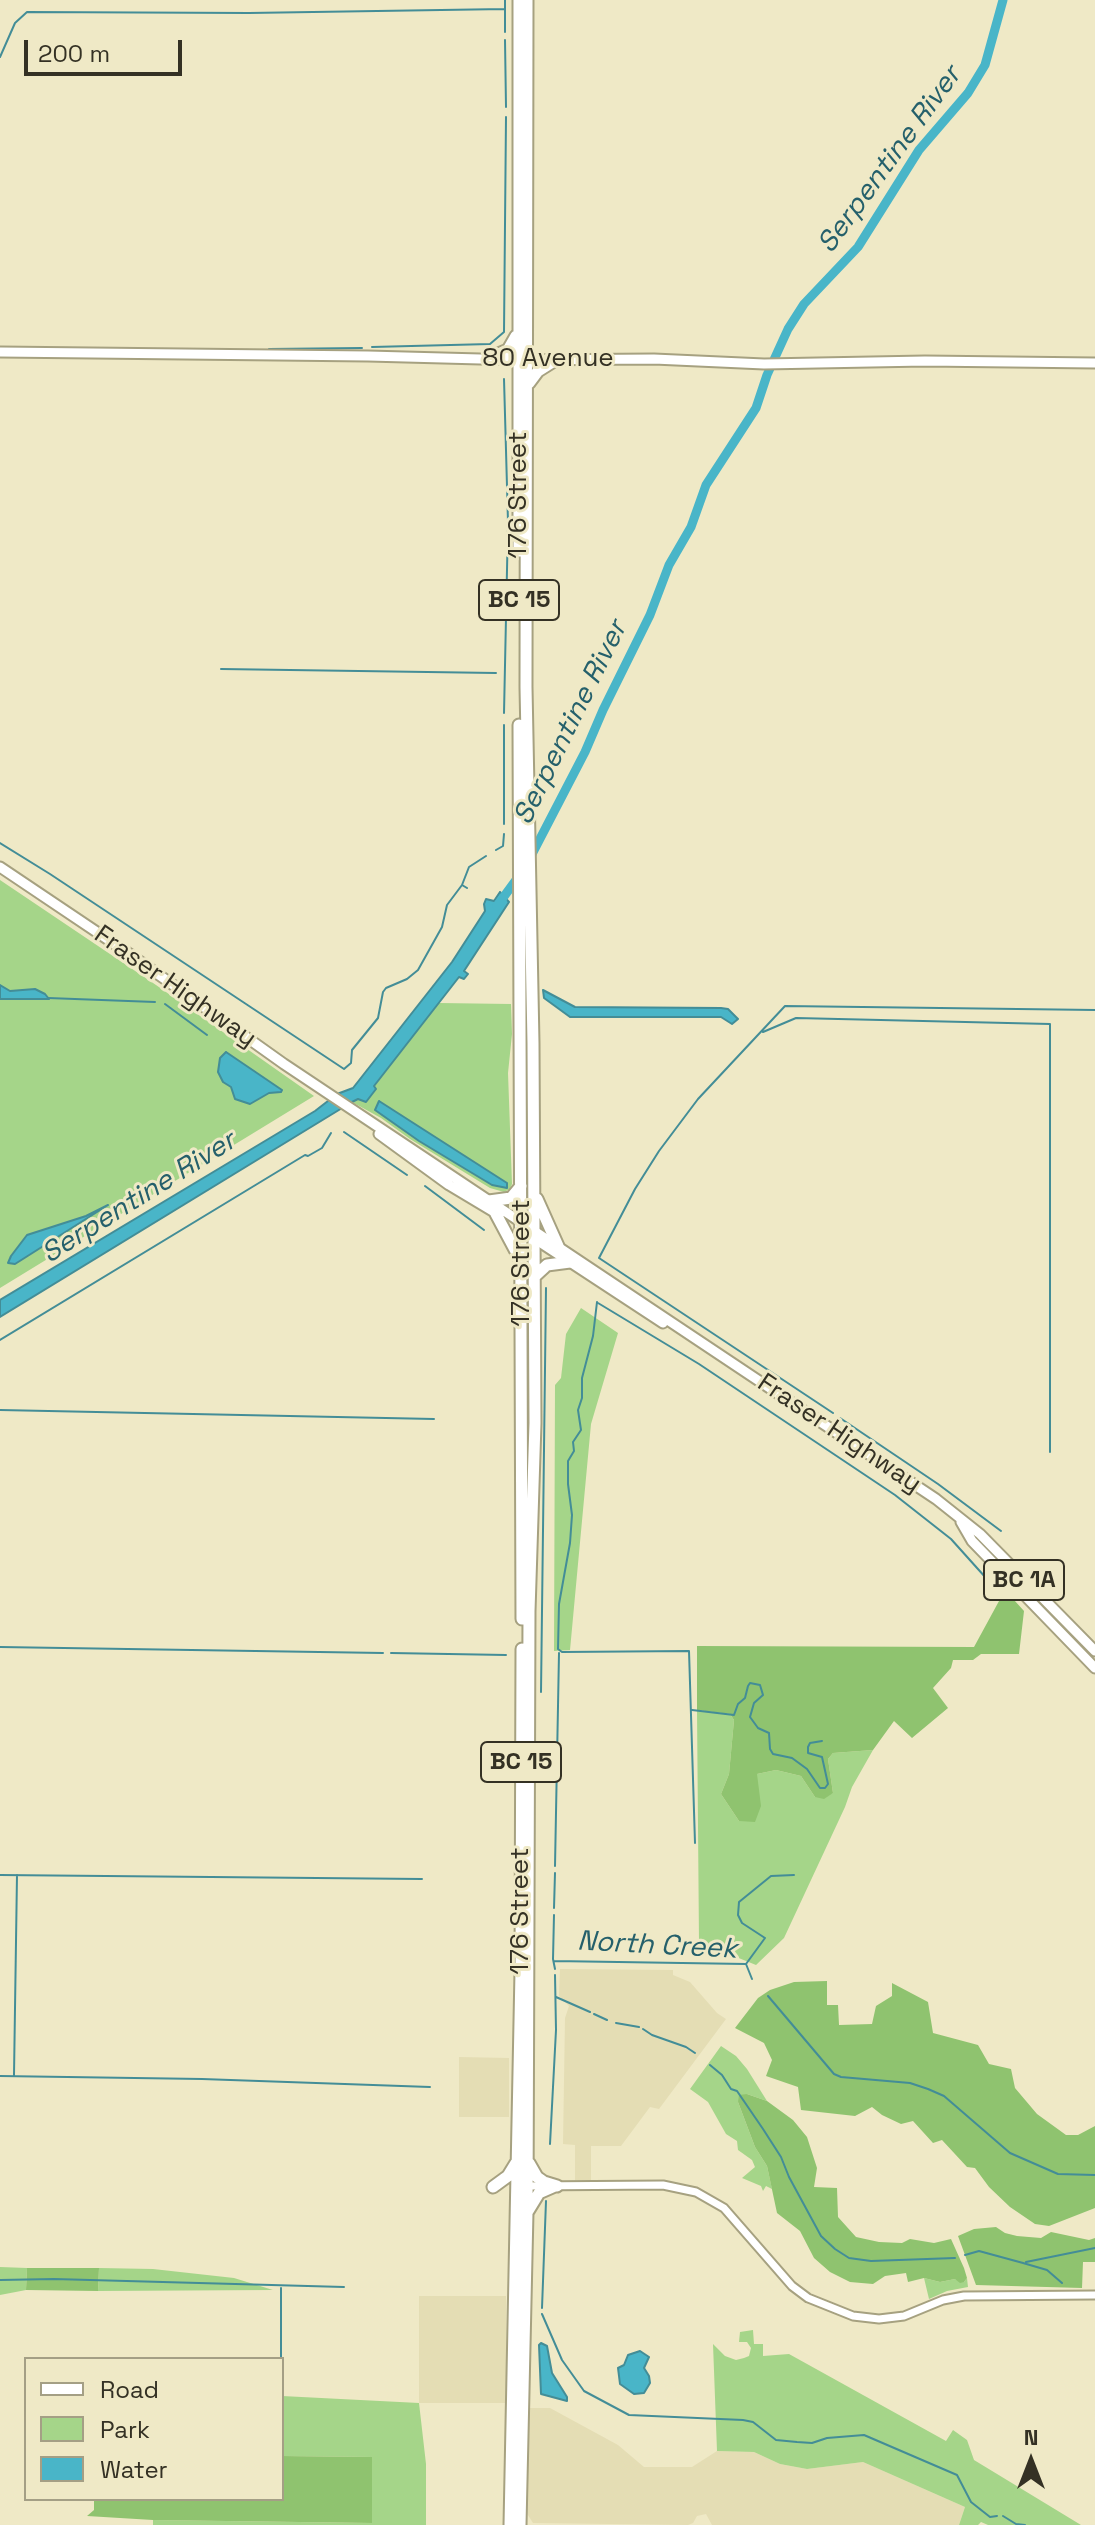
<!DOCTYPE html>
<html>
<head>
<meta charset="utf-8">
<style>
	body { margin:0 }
	#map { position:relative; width:1095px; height:2525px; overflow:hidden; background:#efe9c6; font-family:"Space Grotesk",sans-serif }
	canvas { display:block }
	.legend { position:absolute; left:24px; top:2357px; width:260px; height:144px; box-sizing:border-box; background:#efe9c6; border:2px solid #a49f85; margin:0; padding:10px 14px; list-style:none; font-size:24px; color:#343124 }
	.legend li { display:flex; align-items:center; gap:16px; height:40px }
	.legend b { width:40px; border:2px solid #a49f85 }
	.north { position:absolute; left:991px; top:2421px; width:80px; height:80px; -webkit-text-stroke:6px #efe9c6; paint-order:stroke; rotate:0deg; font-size:22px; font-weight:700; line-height:32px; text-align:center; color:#343124 }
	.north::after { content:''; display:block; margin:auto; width:28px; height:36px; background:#343124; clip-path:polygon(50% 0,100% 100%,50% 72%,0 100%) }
	.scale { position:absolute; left:24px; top:40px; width:158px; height:36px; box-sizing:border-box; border:4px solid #343124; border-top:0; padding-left:10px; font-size:24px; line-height:28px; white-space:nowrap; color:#343124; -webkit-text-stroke:6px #efe9c6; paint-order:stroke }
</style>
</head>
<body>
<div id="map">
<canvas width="1095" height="2525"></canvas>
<ul class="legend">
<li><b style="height:10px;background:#fff"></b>Road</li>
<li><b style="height:22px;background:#a5d589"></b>Park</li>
<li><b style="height:22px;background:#49b5c8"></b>Water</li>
</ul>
<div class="north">N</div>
<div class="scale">200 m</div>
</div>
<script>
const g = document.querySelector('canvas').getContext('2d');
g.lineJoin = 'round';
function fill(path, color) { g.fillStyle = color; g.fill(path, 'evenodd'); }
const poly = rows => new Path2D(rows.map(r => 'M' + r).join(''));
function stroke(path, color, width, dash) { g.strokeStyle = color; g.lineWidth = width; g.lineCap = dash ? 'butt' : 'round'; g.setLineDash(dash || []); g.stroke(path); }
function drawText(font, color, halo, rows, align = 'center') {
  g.font = font + ' "Space Grotesk",sans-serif'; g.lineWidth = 6; g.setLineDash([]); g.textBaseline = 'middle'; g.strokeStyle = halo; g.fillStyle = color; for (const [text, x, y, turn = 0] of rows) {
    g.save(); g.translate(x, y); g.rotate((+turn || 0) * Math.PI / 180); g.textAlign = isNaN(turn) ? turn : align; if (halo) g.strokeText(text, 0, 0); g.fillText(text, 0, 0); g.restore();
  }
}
fill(poly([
	[560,1969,673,1970,673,1975,690,1982,717,2013,726,2019,659,2109,650,2107,621,2146,591,2146,591,2181,575,2180,575,2145,563,2144,565,2018,569,2006,559,1996],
	[459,2057,509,2058,509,2117,459,2117],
	[419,2296,506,2296,506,2403,419,2403],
	[526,2408,550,2408,618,2445,644,2467,692,2467,717,2451,754,2452,780,2464,807,2469,863,2462,965,2507,959,2525,712,2525,706,2514,697,2516,693,2523,688,2525,533,2523,526,2512]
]), '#e4ddb4');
fill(poly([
	[0,880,156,985,314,1096,0,1288],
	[439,1003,511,1004,512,1034,508,1073,512,1184,510,1189,504,1192,490,1188,410,1139,381,1118,352,1102,358,1099,365,1102,373,1086],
	[581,1308,618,1333,591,1424,570,1650,554,1651,555,1385,561,1378,566,1334],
	[697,1710,730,1714,734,1720,729,1774,721,1794,739,1821,757,1774,776,1770,801,1776,815,1797,833,1793,828,1759,833,1753,873,1750,852,1787,845,1807,784,1938,756,1965,699,1942],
	[721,2046,736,2056,747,2069,767,2101,747,2094,738,2102,755,2147,767,2166,772,2189,766,2186,763,2191,761,2186,742,2178,755,2167,752,2160,738,2150,737,2141,726,2134,708,2102,690,2089],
	[0,2267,27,2268,26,2290,0,2295],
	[99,2268,153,2269,234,2278,273,2290,98,2291],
	[924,2278,940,2282,955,2279,964,2282,967,2278,968,2287,947,2291,929,2299],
	[753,2330,754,2344,763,2344,763,2356,789,2354,946,2441,953,2430,967,2440,974,2460,1081,2525,988,2525,981,2522,978,2525,959,2525,965,2507,863,2462,807,2469,780,2464,754,2452,717,2451,713,2344,725,2356,736,2360,744,2358,749,2356,751,2348,747,2342,739,2342,740,2332],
	[282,2396,419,2403,426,2464,426,2525,153,2525,153,2520,371,2523,372,2457,282,2456]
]), '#a5d589');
fill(poly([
	[1005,1590,1024,1611,1019,1654,981,1654,973,1660,953,1660,951,1668,933,1688,948,1708,912,1738,894,1721,873,1750,833,1753,828,1759,833,1793,824,1799,815,1797,801,1776,776,1770,757,1774,761,1806,755,1822,739,1821,721,1794,729,1774,734,1720,730,1714,697,1710,697,1646,974,1647],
	[827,1981,827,2005,838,2005,839,2025,872,2024,876,2006,892,1996,892,1983,928,2002,933,2033,978,2045,989,2064,1011,2069,1015,2088,1037,2114,1066,2135,1078,2135,1095,2126,1095,2208,1049,2226,1035,2224,1010,2207,989,2187,975,2168,967,2167,942,2140,933,2143,913,2121,901,2124,882,2115,872,2107,855,2116,801,2110,798,2087,766,2076,772,2060,764,2043,735,2028,758,1998,770,1990,794,1982],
	[747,2094,767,2101,793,2120,807,2137,817,2168,814,2187,837,2188,838,2217,856,2237,879,2242,902,2243,910,2239,934,2243,951,2239,964,2268,967,2278,964,2282,960,2283,955,2279,940,2282,924,2278,908,2282,906,2273,885,2276,873,2284,850,2282,830,2272,814,2258,800,2231,777,2213,767,2166,755,2147,738,2102,739,2095],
	[996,2227,1005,2233,1017,2236,1041,2238,1051,2232,1089,2240,1095,2238,1095,2262,1083,2262,1082,2288,976,2285,958,2236,974,2229],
	[27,2268,99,2268,98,2291,26,2290],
	[282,2456,372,2457,372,2523,153,2520,87,2516,94,2510,94,2499,282,2499]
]), '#8fc36f');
const water = poly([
	[500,892,509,902,464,971,468,974,464,979,459,977,374,1086,376,1089,366,1102,358,1099,352,1102,0,1317,0,1300,315,1111,337,1094,353,1088,452,962,485,911,484,904,486,899,494,901,500,892],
	[0,985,10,991,35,989,45,994,49,999,0,999,0,985],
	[543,990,575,1007,721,1008,728,1009,738,1019,732,1024,721,1017,570,1017,544,998,543,990],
	[226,1052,282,1090,281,1092,269,1093,250,1104,235,1099,231,1087,223,1082,218,1072,220,1058,226,1052],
	[379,1101,507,1183,507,1188,492,1185,419,1141,375,1110,379,1101],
	[108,1205,15,1264,8,1263,11,1256,27,1235,86,1216,108,1205],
	[541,2343,547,2346,552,2373,567,2397,567,2401,541,2394,539,2345,541,2343],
	[640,2351,649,2357,644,2368,649,2376,650,2383,644,2393,634,2394,620,2384,618,2368,624,2365,628,2355,640,2351]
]);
fill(water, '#49b5c8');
stroke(water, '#438d97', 2);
stroke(poly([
	[505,32,505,0],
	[505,40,506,107],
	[0,57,15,23,27,12,249,13,505,9],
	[372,347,490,344,504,332,506,117],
	[269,349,362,348],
	[221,669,496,673],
	[504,713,508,522,504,379],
	[504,725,504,824],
	[0,843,50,874,344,1069,351,1063,352,1050,378,1018,383,992,386,988,407,979,418,970,442,927,447,905,462,885,467,888],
	[496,850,503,846,504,834],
	[462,885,469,867,486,856],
	[48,998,155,1002],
	[165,1004,207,1035],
	[763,1032,796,1018,1050,1024,1050,1452],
	[344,1132,407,1175],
	[425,1186,484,1230],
	[597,1302,593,1336,582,1378,582,1398,578,1410,581,1430,573,1442,574,1451,568,1461,568,1484,572,1515,570,1543,559,1604,558,1649,562,1652,689,1651,695,1843],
	[598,1303,699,1364,895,1495,951,1539,995,1588],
	[0,1340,305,1155,308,1156,322,1148,331,1133],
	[0,1410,434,1419],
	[833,1413,599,1258,635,1189,659,1151,698,1099,785,1006,1095,1010],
	[840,1418,938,1484,1001,1531],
	[0,1647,383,1653],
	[391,1653,506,1655],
	[541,1692,546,1288],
	[692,1710,734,1715,738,1704,745,1698,748,1686,750,1683,760,1685,763,1695,754,1703,750,1717,758,1728,769,1733,770,1749,773,1754,792,1758,807,1769,820,1788,825,1788,828,1784,822,1757,808,1753,808,1747,810,1743,822,1741],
	[555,1866,559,1653],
	[0,1875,422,1879],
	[554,1908,555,1873],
	[554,1915,553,1959,555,1969],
	[554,1961,746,1964,752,1979],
	[746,1964,765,1938,742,1923,738,1915,739,1902,771,1876,794,1875],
	[768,1996,834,2074,841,2077,910,2083,928,2089,944,2096,1010,2153,1058,2174,1095,2175],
	[556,1997,590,2012],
	[594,2014,607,2020],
	[616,2023,639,2027],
	[643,2029,652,2035,686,2047,695,2053],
	[710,2065,722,2075,731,2089,737,2091,763,2129,781,2157,789,2177,821,2236,835,2249,849,2258,871,2261,955,2258],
	[14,2075,17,1875],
	[0,2076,202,2079,430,2087],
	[550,2144,556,2030,555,1975],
	[965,2255,979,2251,1023,2263,1047,2270,1062,2283],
	[1026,2262,1095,2248],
	[0,2280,54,2279,344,2287],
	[281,2288,281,2359],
	[542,2308,546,2201],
	[542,2314,562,2360,584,2391,629,2415,743,2420,753,2422,776,2440,797,2442,812,2443,827,2438,864,2435,957,2475,971,2502,990,2517,997,2516],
	[1003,2516,1016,2524,1025,2525]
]), '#438d97', 2);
stroke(poly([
	[529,860,585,752,603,710,650,615,669,565,691,527,706,485,756,408,767,375,788,329,804,304,858,247,919,150,968,93,985,65,1003,0],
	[497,906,519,876]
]), '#49b5c8', 9);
const minor = poly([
	[526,2186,663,2185,696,2192,724,2208,792,2286,808,2298,853,2316,879,2319,904,2316,943,2300,964,2296,1095,2295]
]);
const major = poly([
	[0,352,368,356,518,360,654,359,764,364,925,361,1095,363],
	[0,867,131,955,284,1064,936,1499,980,1534,1095,1651],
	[379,1134,449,1185,499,1215],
	[535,1239,663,1323],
	[961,1522,972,1541,1095,1668]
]);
const highway = poly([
	[487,359,508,350,516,336],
	[529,383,538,371,557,359],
	[519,551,519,0],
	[519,725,522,1619],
	[537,1199,558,1246],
	[489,1201,511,1198,521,1186],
	[496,1214,520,1259],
	[534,1277,547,1265,570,1262],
	[529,2163,537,2177,544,2182,557,2186],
	[493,2187,508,2176,516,2163],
	[528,2211,539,2193,555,2186],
	[510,2525,521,1971,522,1649],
	[520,2525,527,2212,529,1611,535,1423,533,1043,526,687,527,0]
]);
stroke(minor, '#a6a180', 11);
stroke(major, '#a6a180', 13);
stroke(highway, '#a6a180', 15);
stroke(minor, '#fff', 7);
stroke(major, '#fff', 9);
stroke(highway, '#fff', 11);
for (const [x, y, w] of [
	[519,600,80],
	[1024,1580,80],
	[521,1762,80]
]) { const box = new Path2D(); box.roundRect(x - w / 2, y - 20, w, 40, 6); g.fillStyle = '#efe9c6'; g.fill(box); stroke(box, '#343124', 2); }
drawText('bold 24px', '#343124', null, [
	["BC 15",519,600],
	["BC 1A",1024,1580],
	["BC 15",521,1762]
]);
drawText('26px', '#343124', '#efe9c6', [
	["80 Avenue",548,359],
	["176 Street",519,495,-90],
	["Fraser Highway",175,987,35],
	["176 Street",522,1263,-90],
	["Fraser Highway",839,1434,34],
	["176 Street",521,1911,-90]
]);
drawText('italic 28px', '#25606b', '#efe9c6', [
	["Serpentine River",890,160,-54],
	["Serpentine River",571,723,-64],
	["Serpentine River",139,1198,-32],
	["North Creek",657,1946,3]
]);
</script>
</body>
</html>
